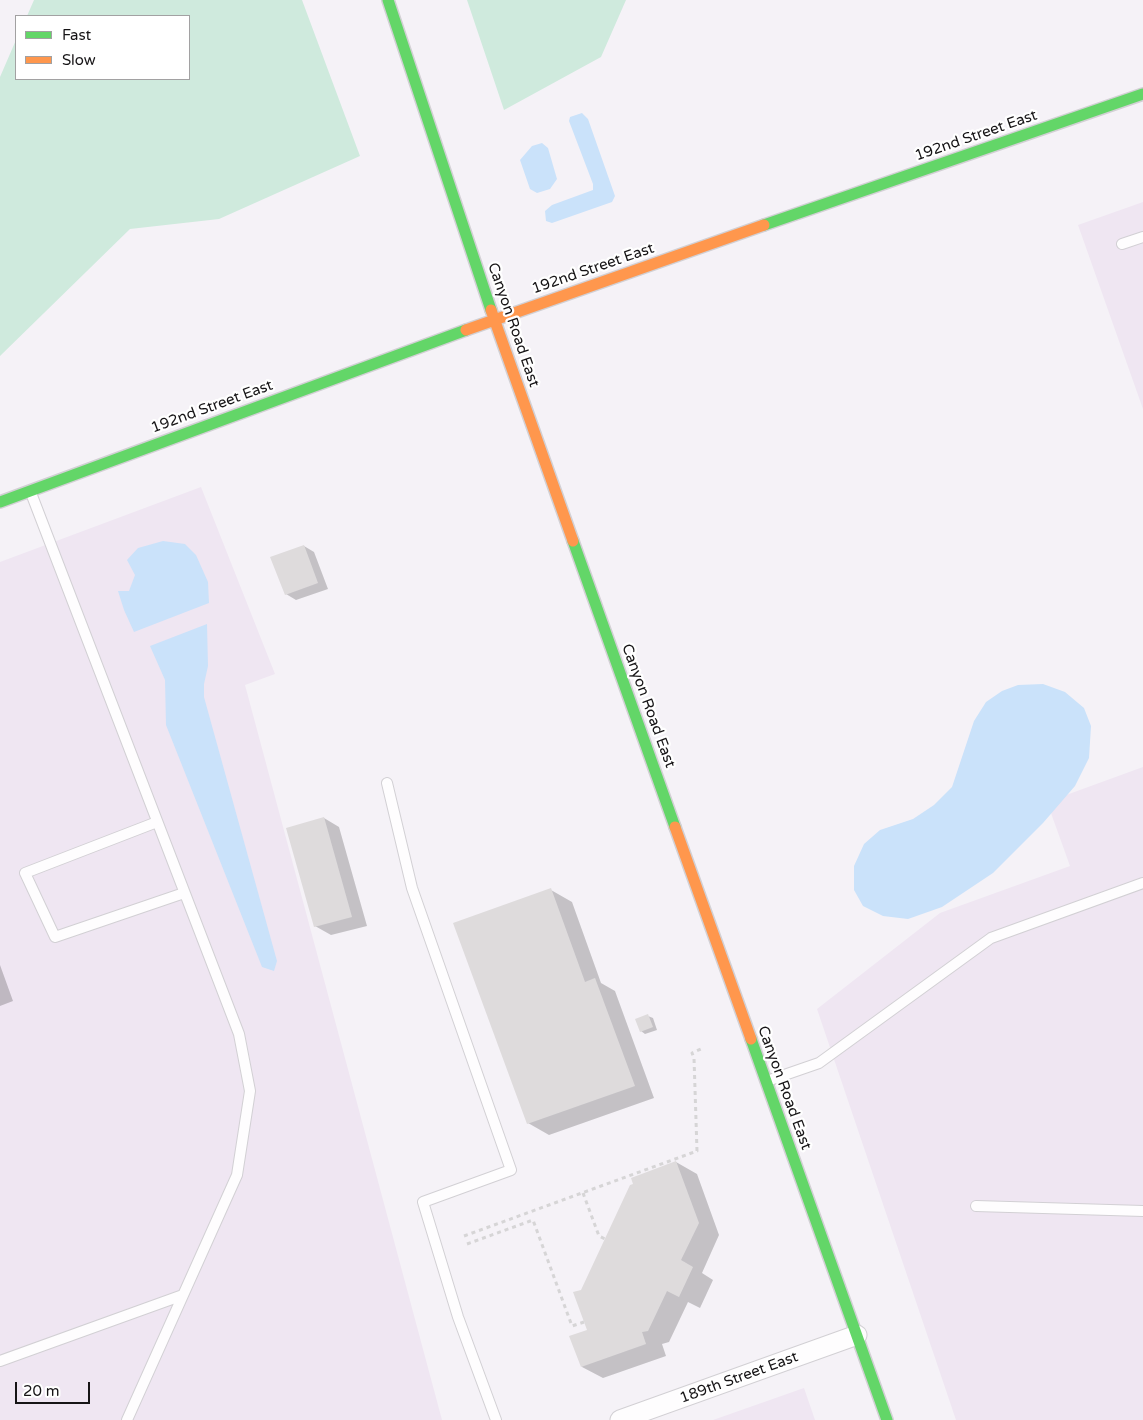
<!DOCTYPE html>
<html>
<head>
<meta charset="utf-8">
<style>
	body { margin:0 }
	#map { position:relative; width:1143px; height:1420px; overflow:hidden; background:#f5f2f7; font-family:"Varela Round",sans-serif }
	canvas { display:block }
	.legend { position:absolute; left:15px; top:15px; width:175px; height:65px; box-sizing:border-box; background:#fff; border:1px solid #a2a1a2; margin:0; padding:6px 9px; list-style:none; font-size:15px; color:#161416 }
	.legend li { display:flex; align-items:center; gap:10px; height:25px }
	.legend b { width:25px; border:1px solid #a2a1a2 }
	.scale { position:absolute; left:15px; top:1382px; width:75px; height:22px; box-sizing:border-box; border:2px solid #161416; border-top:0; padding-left:6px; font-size:15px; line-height:18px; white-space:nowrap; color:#161416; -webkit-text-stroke:4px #fff; paint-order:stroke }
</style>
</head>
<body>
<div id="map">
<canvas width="1143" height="1420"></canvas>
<ul class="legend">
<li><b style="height:6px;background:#63d668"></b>Fast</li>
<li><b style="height:6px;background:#ff974d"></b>Slow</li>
</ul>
<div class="scale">20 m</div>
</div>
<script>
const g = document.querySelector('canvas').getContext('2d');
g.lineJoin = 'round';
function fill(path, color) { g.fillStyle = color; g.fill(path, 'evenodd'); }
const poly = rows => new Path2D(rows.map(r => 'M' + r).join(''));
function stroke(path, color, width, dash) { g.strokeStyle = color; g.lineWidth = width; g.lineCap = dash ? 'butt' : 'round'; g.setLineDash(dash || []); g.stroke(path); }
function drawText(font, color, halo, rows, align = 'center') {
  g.font = font + ' "Varela Round",sans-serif'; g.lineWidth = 4.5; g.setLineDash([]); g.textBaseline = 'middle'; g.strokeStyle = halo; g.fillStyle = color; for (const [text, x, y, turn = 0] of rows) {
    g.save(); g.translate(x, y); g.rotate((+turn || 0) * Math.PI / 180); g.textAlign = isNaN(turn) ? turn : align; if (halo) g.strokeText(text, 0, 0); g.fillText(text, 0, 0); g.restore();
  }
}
fill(poly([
	[1143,202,1143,409,1078,225],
	[201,487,275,674,245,685,442,1420,0,1420,0,562],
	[1143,767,1143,1420,956,1420,817,1009,940,913,1070,866,1047,802],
	[804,1388,815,1420,713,1420]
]), '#efe6f2');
fill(poly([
	[34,0,302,0,360,156,219,219,130,229,0,356,0,77,16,40,16,79,189,79,189,16,27,16],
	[467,0,626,0,601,57,504,110]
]), '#cfeadd');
fill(poly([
	[582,113,588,119,615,196,612,202,552,223,546,221,545,211,552,205,593,190,593,184,569,121,570,117],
	[542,143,548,148,557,179,550,189,537,193,530,189,520,160,532,146],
	[163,541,185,544,196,555,208,582,209,603,134,632,124,610,118,591,129,591,135,575,127,560,138,548],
	[207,624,208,666,204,684,204,697,277,961,274,971,262,967,166,725,165,680,150,646],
	[1043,684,1065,692,1084,708,1091,726,1089,758,1075,786,1043,823,993,873,942,907,908,919,883,916,863,906,854,890,854,866,864,844,880,830,913,819,934,805,952,787,974,721,986,702,1002,691,1018,685]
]), '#cae2fa');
fill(poly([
	[304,546,314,552,328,589,296,600,286,594],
	[324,818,339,827,367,926,331,935,315,926],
	[551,890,572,902,601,983,615,991,654,1098,549,1135,528,1123],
	[0,965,13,1001,0,1006],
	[648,1016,653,1018,657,1030,645,1034,641,1031],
	[676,1162,697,1174,719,1235,702,1273,713,1280,700,1308,688,1302,669,1342,662,1344,666,1356,603,1378,582,1367,588,1331,582,1291]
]), '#0003');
fill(poly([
	[304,545,318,583,285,595,270,557],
	[324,817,352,917,314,927,286,828],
	[551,888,585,982,595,978,635,1086,527,1124,453,923],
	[648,1014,653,1027,640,1032,635,1019],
	[676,1161,699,1223,681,1260,693,1267,679,1297,667,1291,648,1331,642,1332,646,1344,581,1367,569,1336,587,1330,573,1292,581,1290,630,1185,633,1184,631,1178]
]), '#dedbdc');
const lane = poly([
	[1122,244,1143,237],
	[31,493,239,1034,250,1091,237,1175,127,1420],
	[387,783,412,888,511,1170,423,1202,458,1317,496,1420],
	[157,822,25,873,55,937,184,893],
	[767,1081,819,1063,991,938,1143,883],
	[976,1206,1143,1211],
	[0,1361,183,1295]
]);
const street = poly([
	[620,1420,857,1335]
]);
const fast = poly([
	[388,0,491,310],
	[764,225,1143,94],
	[0,502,466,330],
	[573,541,675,827],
	[751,1039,887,1420]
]);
const slow = poly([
	[491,310,573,541],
	[466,330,764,225],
	[675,827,751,1039]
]);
stroke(lane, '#d2d0d4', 12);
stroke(street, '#d2d0d4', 21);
stroke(fast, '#d2d0d4', 14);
stroke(slow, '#d2d0d4', 14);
stroke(poly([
	[583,1193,599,1236,605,1239],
	[464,1236,697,1151,694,1058,692,1053,703,1048],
	[467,1244,533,1220,572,1326,584,1322]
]), '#d6d5d6', 3, [4, 4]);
stroke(lane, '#fefdfe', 10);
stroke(street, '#fefdfe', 19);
stroke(fast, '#63d668', 11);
stroke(slow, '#ff974d', 11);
drawText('15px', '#161416', '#fff', [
	["192nd Street East",976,136,-19],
	["192nd Street East",593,269,-19],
	["Canyon Road East",513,325,71],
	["192nd Street East",212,407,-20],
	["Canyon Road East",648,706,70],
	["Canyon Road East",784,1088,70],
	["189th Street East",739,1378,-20]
]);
</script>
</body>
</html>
